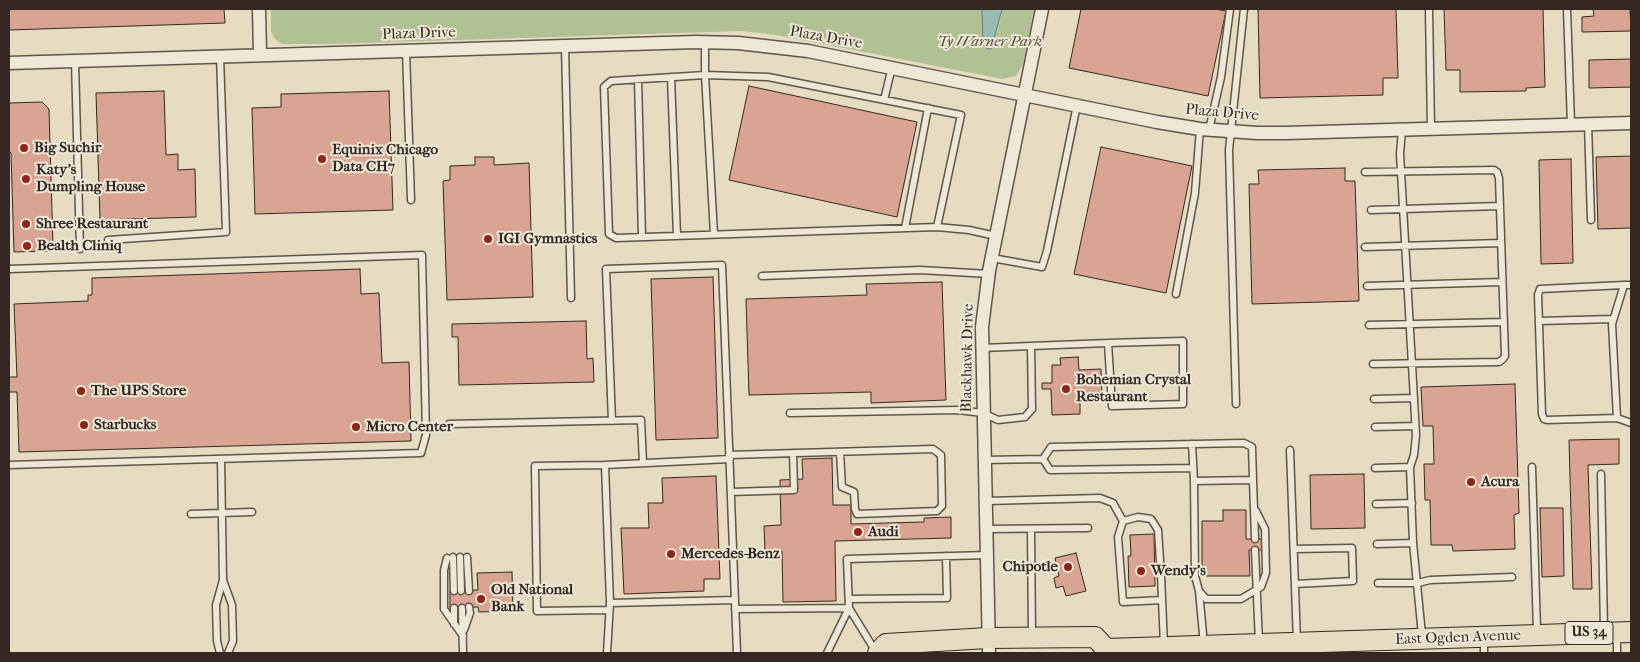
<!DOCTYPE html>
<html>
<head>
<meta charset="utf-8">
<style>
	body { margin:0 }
	#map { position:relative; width:1640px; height:662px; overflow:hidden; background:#e5dcc2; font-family:"IM FELL French Canon",serif }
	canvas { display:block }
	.frame { position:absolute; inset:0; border:10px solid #352822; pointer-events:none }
</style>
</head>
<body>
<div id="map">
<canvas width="1640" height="662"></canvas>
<div class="frame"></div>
</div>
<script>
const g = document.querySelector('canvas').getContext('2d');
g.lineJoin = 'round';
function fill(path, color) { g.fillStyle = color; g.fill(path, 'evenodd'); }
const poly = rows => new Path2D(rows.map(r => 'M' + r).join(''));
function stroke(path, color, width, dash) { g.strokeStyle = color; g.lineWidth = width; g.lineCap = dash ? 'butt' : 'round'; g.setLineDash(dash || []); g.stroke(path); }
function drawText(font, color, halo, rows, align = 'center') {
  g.font = font + ' "IM FELL French Canon",serif'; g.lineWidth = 4; g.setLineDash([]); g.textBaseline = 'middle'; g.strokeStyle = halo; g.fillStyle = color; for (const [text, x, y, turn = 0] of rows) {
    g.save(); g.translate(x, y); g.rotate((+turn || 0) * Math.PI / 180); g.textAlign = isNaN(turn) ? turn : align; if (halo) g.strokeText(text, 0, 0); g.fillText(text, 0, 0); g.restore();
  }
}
fill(poly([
	[271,9,1034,9,1023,64,1016,76,1003,79,776,35,742,31,333,44,282,44,275,39,271,31]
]), '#b2c195');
const water = poly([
	[982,9,1002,9,991,49,987,49,983,44,982,9]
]);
fill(water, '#96bcb4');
stroke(water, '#6f817a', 1);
const building = poly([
	[9,9,224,9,225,23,9,30,9,9],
	[1081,9,1215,9,1226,11,1208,96,1069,68,1081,9],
	[1258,9,1396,9,1398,78,1383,78,1383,95,1260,98,1258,9],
	[1444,9,1543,9,1545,87,1526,88,1526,91,1460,92,1460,70,1446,70,1444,9],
	[1593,9,1630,9,1631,31,1582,32,1582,17,1594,16,1593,9],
	[1631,59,1631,87,1589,88,1589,60,1631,59],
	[749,86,917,122,897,217,729,180,749,86],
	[164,91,166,155,178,154,178,170,195,169,196,217,100,220,96,93,164,91],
	[389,91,393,210,255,214,252,108,281,107,281,94,389,91],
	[42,102,49,109,53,247,49,251,14,252,11,153,9,151,9,103,42,102],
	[1101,147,1192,166,1166,293,1074,274,1101,147],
	[1631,156,1631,228,1598,229,1596,157,1631,156],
	[475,157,494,157,494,165,529,163,533,297,447,300,443,181,450,180,450,166,475,165,475,157],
	[1571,159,1573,263,1541,264,1539,160,1571,159],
	[1345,168,1345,181,1355,181,1359,301,1252,304,1249,184,1259,184,1258,170,1345,168],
	[360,269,361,294,379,293,382,363,409,362,411,441,19,452,17,392,9,392,9,377,17,377,14,304,88,301,88,295,92,295,92,278,360,269],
	[713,277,718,438,656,440,651,279,713,277],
	[942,282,946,400,871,403,871,392,749,395,746,299,867,295,866,284,942,282],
	[586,321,587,359,593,358,594,382,459,385,458,337,452,337,452,324,586,321],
	[1078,357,1079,370,1101,369,1102,399,1080,400,1080,414,1052,415,1051,389,1042,389,1042,383,1052,383,1052,365,1061,365,1060,358,1078,357],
	[1515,384,1519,513,1514,515,1515,549,1453,551,1452,545,1431,545,1430,500,1425,500,1424,464,1434,464,1433,426,1423,426,1421,387,1515,384],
	[1619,439,1619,464,1588,465,1592,589,1573,589,1569,440,1619,439],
	[832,458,833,505,851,505,851,524,924,522,924,518,951,517,951,538,835,541,836,601,783,602,782,551,765,552,764,526,781,525,780,480,803,479,802,459,832,458],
	[1364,474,1365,528,1311,529,1310,475,1364,474],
	[716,476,720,579,704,579,704,591,624,594,621,528,649,528,648,503,663,503,662,478,716,476],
	[1540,508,1563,508,1564,576,1542,577,1540,508],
	[1223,510,1246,510,1246,539,1262,539,1263,550,1249,550,1250,576,1206,576,1206,568,1202,568,1202,521,1223,521,1223,510],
	[1154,534,1155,586,1129,587,1128,556,1131,556,1130,535,1154,534],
	[1076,553,1086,591,1066,596,1063,586,1056,588,1054,578,1059,576,1055,558,1076,553],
	[512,572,513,611,479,612,478,607,450,608,450,591,478,590,477,573,512,572]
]);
fill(building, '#daa493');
stroke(building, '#352822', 1);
const service = poly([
	[1429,9,1431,129],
	[1567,9,1571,124],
	[705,42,705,75,714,234],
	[565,46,571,298],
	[406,51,411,200],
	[75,61,80,249],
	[671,77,677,236],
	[638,79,642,237],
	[884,100,892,67],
	[1588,124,1591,220],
	[1209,130,1221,77,1230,9],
	[1402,130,1400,154,1416,435,1414,455,1410,467,1413,543,1422,635],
	[1365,172,1494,170,1497,172,1499,178,1505,356,1503,359,1499,362,1373,364],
	[1371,210,1500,206],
	[937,227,961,115,768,77,705,75,611,81,604,87,609,234,616,238,937,227,969,230,996,236],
	[905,228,928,108],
	[108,240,226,232,220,56],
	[1365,247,1501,243],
	[992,258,1042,267,1047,251,1077,105],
	[9,269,422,255,426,435,421,453,9,465],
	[762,276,920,270,989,274],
	[1624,285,1540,289,1538,295,1542,414,1544,419,1547,420,1617,418,1631,423],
	[1367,286,1502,282],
	[1176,294,1195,193,1200,129],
	[1539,321,1613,319],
	[1369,325,1504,322],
	[982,348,1031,346,1108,343,1143,342,1183,341,1183,404,1112,406,1108,343],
	[1374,399,1414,398],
	[1236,404,1229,150,1244,9],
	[790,413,958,410,983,413,998,420,1025,417,1032,409,1031,346],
	[1617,418,1612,324,1624,285,1631,285],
	[612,421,606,269,722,265,737,653],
	[449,424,641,420,643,463],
	[1375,427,1415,426],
	[1192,444,1194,481],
	[1290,450,1297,642],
	[729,455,933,449,941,455,942,506,937,511,857,514,855,509,854,492,842,487,840,452],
	[1043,459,1051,447,1244,443,1252,447,1253,480],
	[1043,459,1050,470,1193,468],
	[984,460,1043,459],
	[605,465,730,459],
	[1532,467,1537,631],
	[1375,468,1410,467],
	[1601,474,1604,629],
	[731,492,794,490,793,453],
	[986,501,1100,498,1113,503,1123,521],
	[1376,504,1412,503],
	[191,514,252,512],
	[986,529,1088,528],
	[1031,529,1032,635],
	[1377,544,1413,543],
	[1294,549,1352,548,1353,581,1295,584],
	[1255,550,1259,643],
	[453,557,454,591],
	[460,557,461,591],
	[467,557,469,591],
	[447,558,444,570,444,609,463,636],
	[223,580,232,605,233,641,228,653],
	[1378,583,1418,583,1430,580,1512,577],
	[1200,592,1206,599,1241,599,1261,587,1266,573,1265,529,1256,511],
	[849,599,947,598,946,556],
	[1162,600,1123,602,1118,537,1123,521,1138,517,1151,519,1158,530,1161,575,1164,646],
	[454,608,454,624],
	[462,608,463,653],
	[735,609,849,608],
	[609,610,537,611,535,466,605,465,610,603],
	[464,630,470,613,469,607],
	[1617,635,1617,653],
	[1484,640,1484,653],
	[1204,645,1199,591,1195,576,1194,481,1253,480,1255,539],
	[876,652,849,608,847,559,987,555],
	[220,653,217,641,216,605,223,580,221,459],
	[607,653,610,603,735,600],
	[827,653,849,608]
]);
const minor = poly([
	[259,9,260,55],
	[9,63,696,42,738,43,808,51,1157,122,1200,129,1257,133,1286,133,1631,123],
	[989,653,982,327,989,271,1042,9]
]);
const primary = poly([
	[1106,649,1631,632],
	[878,653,886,644,988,638,1095,637,1106,649]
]);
stroke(service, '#61554a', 9);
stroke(minor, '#61554a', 15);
stroke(primary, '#352822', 22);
stroke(service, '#eee8d7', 6);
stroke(minor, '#eee8d7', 12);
stroke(primary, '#e5dcc2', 20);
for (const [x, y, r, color] of [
	[24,148,5,"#8f2418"],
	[322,159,5,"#8f2418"],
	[26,179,5,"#8f2418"],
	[26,224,5,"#8f2418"],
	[488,239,5,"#8f2418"],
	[27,246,5,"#8f2418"],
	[1066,389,5,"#8f2418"],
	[81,391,5,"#8f2418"],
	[84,425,5,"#8f2418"],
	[356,427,5,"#8f2418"],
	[1471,482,5,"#8f2418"],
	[858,532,5,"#8f2418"],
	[671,554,5,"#8f2418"],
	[1068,567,5,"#8f2418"],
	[1141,571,5,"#8f2418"],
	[481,599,5,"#8f2418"]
]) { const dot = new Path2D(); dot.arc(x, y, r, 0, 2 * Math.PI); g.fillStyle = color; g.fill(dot); stroke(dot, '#eee8d7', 2); }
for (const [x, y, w] of [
	[1589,633,48]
]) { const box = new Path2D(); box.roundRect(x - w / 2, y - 11.5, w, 23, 4); g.fillStyle = '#eee8d7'; g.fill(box); stroke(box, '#352822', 1); }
drawText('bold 14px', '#352822', null, [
	["US 34",1589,633]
]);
drawText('15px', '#352822', '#eee8d7', [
	["Plaza Drive",419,34,-2],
	["Plaza Drive",826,38,10],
	["Plaza Drive",1222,113,5],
	["Blackhawk Drive",968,358,-89],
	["East Ogden Avenue",1458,638,-2]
]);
drawText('italic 15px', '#544e3f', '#eee8d7', [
	["Ty Warner Park",990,42]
]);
drawText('bold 15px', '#352822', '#eee8d7', [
	["Big Suchir",34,148],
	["Equinix Chicago",332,150],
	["Data CH7",332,167],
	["Katy's",36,170],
	["Dumpling House",36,187],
	["Shree Restaurant",36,224],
	["IGI Gymnastics",498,239],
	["Bealth Cliniq",37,246],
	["Bohemian Crystal",1076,380],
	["Restaurant",1076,397],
	["The UPS Store",91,391],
	["Starbucks",94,425],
	["Micro Center",366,427],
	["Acura",1481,482],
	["Audi",868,532],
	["Mercedes-Benz",681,554],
	["Chipotle",1058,567,"right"],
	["Wendy's",1151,571],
	["Old National",491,590],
	["Bank",491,607]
], 'left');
</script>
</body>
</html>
